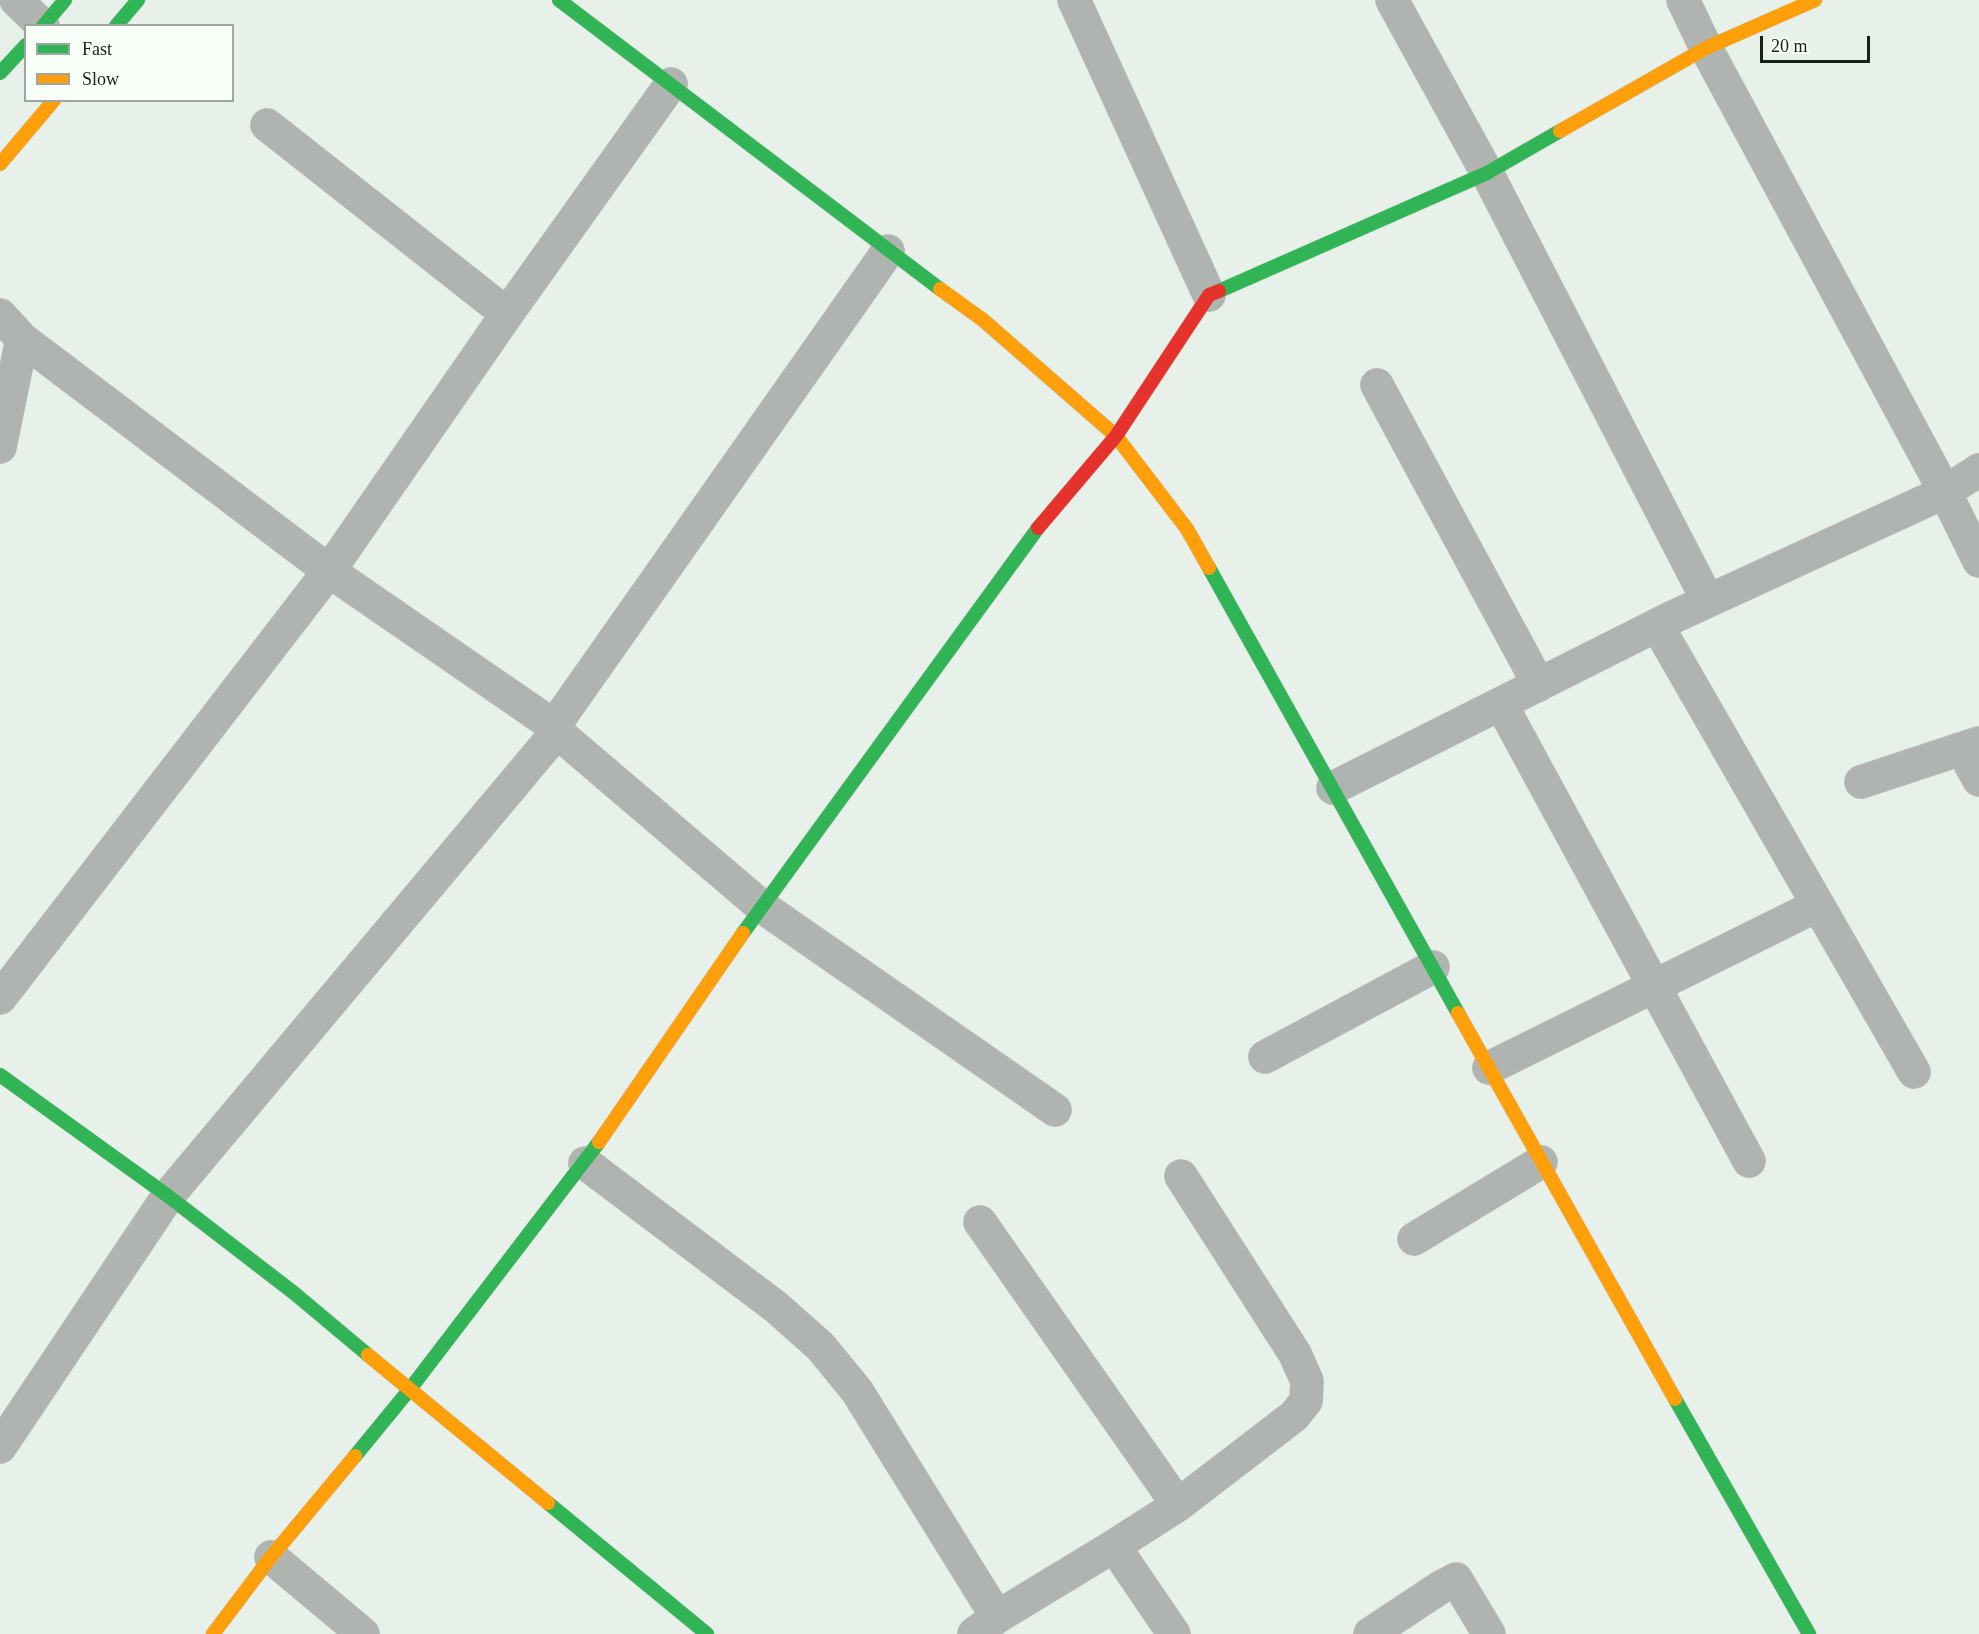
<!DOCTYPE html>
<html>
<head>
<meta charset="utf-8">
<style>
	body { margin:0 }
	#map { position:relative; width:1979px; height:1634px; overflow:hidden; background:#e7f1e9; font-family:Georgia,serif }
	canvas { display:block }
	.legend { position:absolute; left:24px; top:24px; width:210px; height:78px; box-sizing:border-box; background:#f8fff9; border:2px solid #9fa5a0; margin:0; padding:8px 10px; list-style:none; font-size:18px; color:#191f1a }
	.legend li { display:flex; align-items:center; gap:12px; height:30px }
	.legend b { width:30px; border:2px solid #9fa5a0 }
	.scale { position:absolute; left:1760px; top:36px; width:110px; height:27px; box-sizing:border-box; border:3px solid #191f1a; border-top:0; padding-left:8px; font-size:18px; line-height:21px; white-space:nowrap; color:#191f1a; -webkit-text-stroke:4px #f8fff9; paint-order:stroke }
</style>
</head>
<body>
<div id="map">
<canvas width="1979" height="1634"></canvas>
<ul class="legend">
<li><b style="height:8px;background:#30b455"></b>Fast</li>
<li><b style="height:8px;background:#ff9f0a"></b>Slow</li>
</ul>
<div class="scale">20 m</div>
</div>
<script>
const g = document.querySelector('canvas').getContext('2d');
g.lineJoin = 'round';
const poly = rows => new Path2D(rows.map(r => 'M' + r).join(''));
function stroke(path, color, width, dash) { g.strokeStyle = color; g.lineWidth = width; g.lineCap = dash ? 'butt' : 'round'; g.setLineDash(dash || []); g.stroke(path); }
const street = poly([
	[16,0,43,26],
	[1074,0,1209,295],
	[1392,0,1487,173,1708,601],
	[1683,0,1706,48,1945,492,1979,561],
	[267,125,507,314],
	[0,315,22,339,0,447],
	[22,339,329,571,554,726,557,732,761,906,1055,1110],
	[1377,385,1539,685],
	[1657,625,1914,1072],
	[1501,704,1749,1161],
	[554,726,888,251],
	[1962,749,1979,780],
	[1861,782,1979,743],
	[1333,788,1671,618,1945,492,1979,470],
	[0,998,329,571,507,314,671,84],
	[1265,1057,1433,967],
	[1489,1068,1818,905],
	[585,1163,776,1307,820,1346,857,1391,997,1617],
	[980,1222,1178,1505],
	[1414,1239,1541,1162],
	[0,1447,168,1196,557,732],
	[1114,1546,1174,1634],
	[271,1557,363,1634],
	[974,1634,997,1617,1114,1546,1178,1505,1294,1416,1306,1401,1307,1381,1295,1354,1181,1176],
	[1370,1634,1441,1587,1456,1579,1489,1634]
]);
const fast = poly([
	[559,0,940,289],
	[43,26,65,0],
	[116,26,138,0],
	[0,73,26,45],
	[1219,291,1487,173,1560,131],
	[1209,568,1458,1013],
	[743,933,1038,528],
	[0,1075,168,1196,294,1293,368,1355],
	[1675,1399,1809,1634],
	[355,1456,410,1389,599,1142],
	[548,1503,707,1634]
]);
const slow = poly([
	[1560,131,1706,48,1815,0],
	[0,164,54,100],
	[940,289,983,320,1116,436,1187,529,1209,568],
	[1458,1013,1675,1399],
	[599,1142,743,933],
	[368,1355,548,1503],
	[213,1634,271,1557,355,1456]
]);
const jam = poly([
	[1038,528,1116,436,1209,295,1219,291]
]);
stroke(street, '#c3cac5', 34);
stroke(fast, '#c3cac5', 15);
stroke(slow, '#c3cac5', 15);
stroke(jam, '#c3cac5', 15);
stroke(street, '#b0b4b0', 33);
stroke(fast, '#30b455', 14);
stroke(slow, '#ff9f0a', 14);
stroke(jam, '#e5322d', 14);
</script>
</body>
</html>
